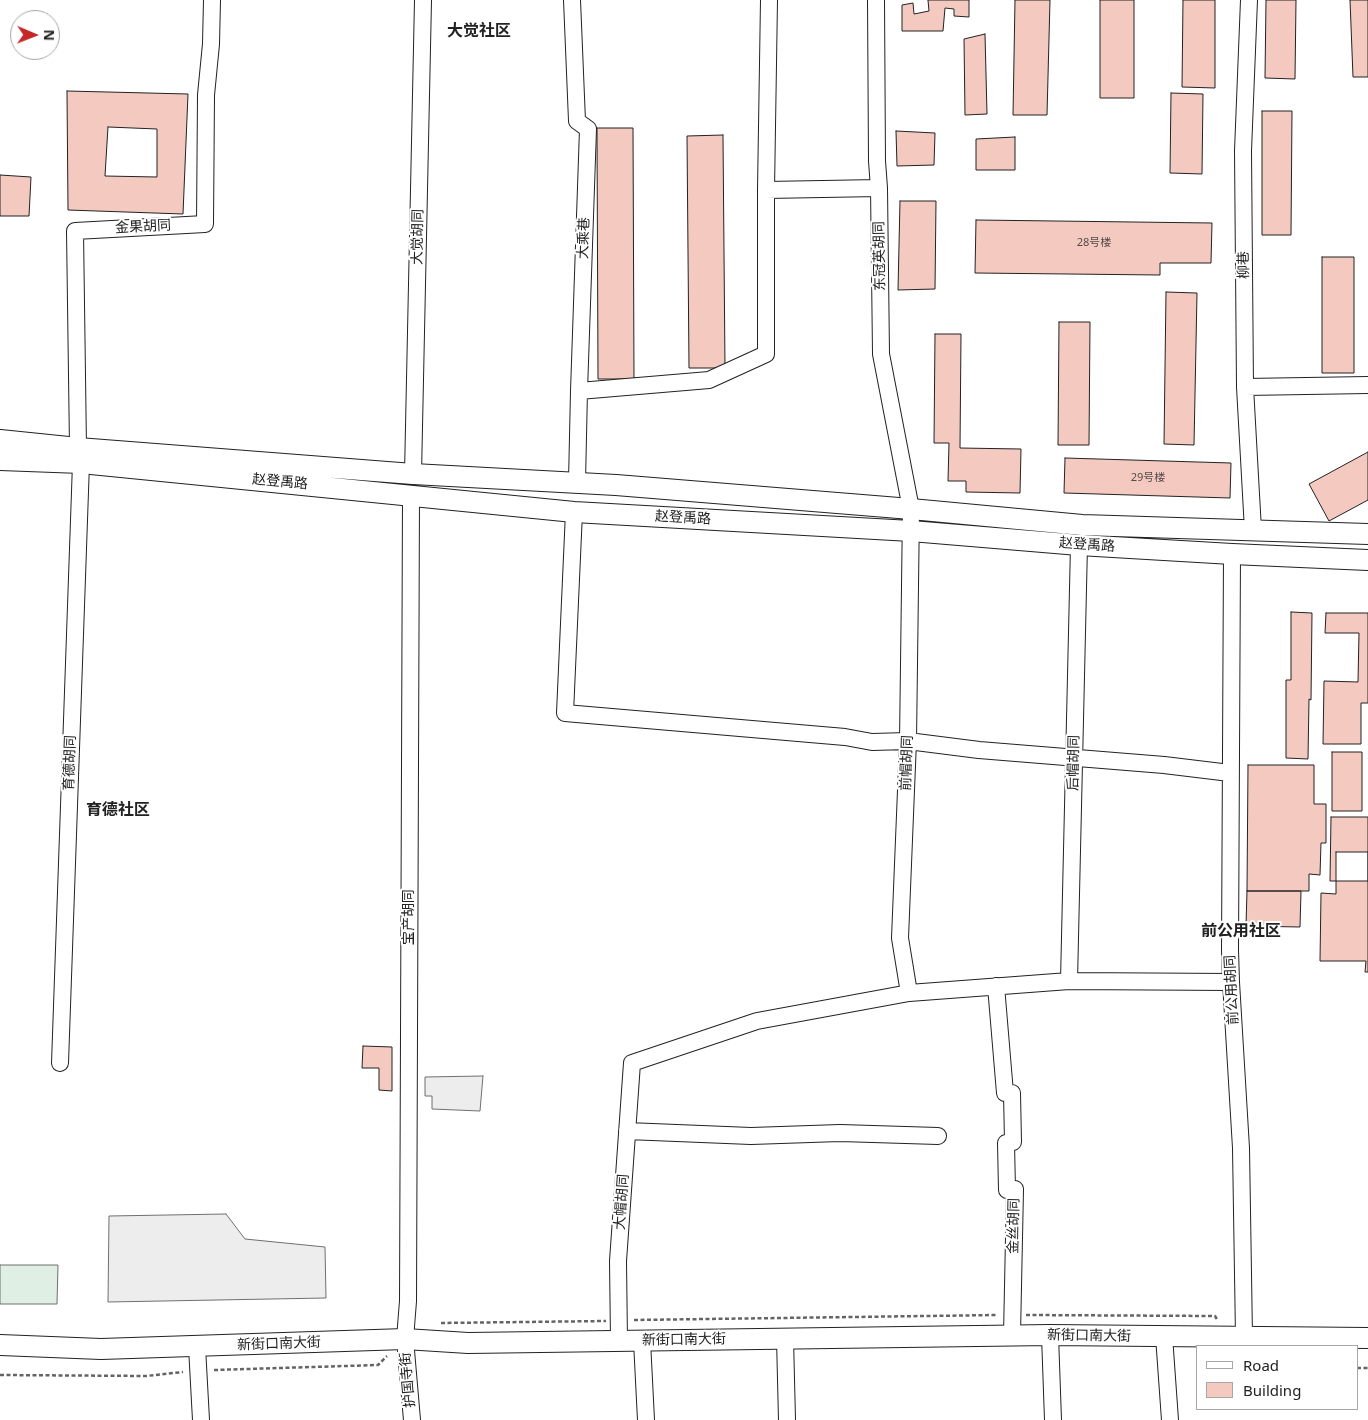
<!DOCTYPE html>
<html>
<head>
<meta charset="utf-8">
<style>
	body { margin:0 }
	#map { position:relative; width:1368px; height:1420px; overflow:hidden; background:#fff; font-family:"Noto Sans",sans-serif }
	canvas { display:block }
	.legend { position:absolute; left:1196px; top:1345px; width:162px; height:65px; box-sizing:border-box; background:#fff; border:1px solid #a7a7a7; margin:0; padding:6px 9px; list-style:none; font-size:15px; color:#222 }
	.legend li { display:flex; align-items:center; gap:10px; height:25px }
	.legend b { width:25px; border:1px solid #a7a7a7 }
	.north { position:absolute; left:10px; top:10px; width:50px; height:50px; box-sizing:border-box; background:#fff; border:1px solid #a7a7a7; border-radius:50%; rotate:91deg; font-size:14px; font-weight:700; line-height:20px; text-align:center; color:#222 }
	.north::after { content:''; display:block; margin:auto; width:18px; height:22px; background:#c62828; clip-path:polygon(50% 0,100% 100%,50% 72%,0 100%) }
</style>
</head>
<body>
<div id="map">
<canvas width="1368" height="1420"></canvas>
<ul class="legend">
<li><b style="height:6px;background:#fff"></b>Road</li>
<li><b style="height:14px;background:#f3c9c0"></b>Building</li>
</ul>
<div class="north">N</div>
</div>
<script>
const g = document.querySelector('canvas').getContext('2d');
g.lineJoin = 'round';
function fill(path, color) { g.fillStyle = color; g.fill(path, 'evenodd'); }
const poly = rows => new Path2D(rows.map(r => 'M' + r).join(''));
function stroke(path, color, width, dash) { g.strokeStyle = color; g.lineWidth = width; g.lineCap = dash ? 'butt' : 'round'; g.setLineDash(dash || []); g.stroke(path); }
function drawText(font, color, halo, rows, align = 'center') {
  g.font = font + ' "Noto Sans","Noto Sans SC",sans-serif'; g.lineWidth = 4; g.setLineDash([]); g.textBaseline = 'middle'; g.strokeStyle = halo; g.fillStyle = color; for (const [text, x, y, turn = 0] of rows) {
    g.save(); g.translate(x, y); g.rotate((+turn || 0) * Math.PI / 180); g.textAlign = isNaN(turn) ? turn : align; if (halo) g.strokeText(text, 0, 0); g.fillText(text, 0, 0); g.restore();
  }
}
const green = poly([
	[0,1265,58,1265,57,1304,0,1304,0,1265]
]);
fill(green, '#e0efe3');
stroke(green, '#6f6f6f', 1);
const parking = poly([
	[483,1076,480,1111,432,1109,432,1096,425,1096,425,1077,483,1076],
	[226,1214,245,1239,325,1247,326,1298,108,1302,109,1216,226,1214]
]);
fill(parking, '#ededed');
stroke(parking, '#6f6f6f', 1);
const building = poly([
	[928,0,969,0,969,17,954,16,954,9,945,8,943,31,902,31,902,5,913,3,914,14,929,11,928,0],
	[1015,0,1050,0,1047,115,1013,115,1015,0],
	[1100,0,1134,0,1134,98,1100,98,1100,0],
	[1183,0,1215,0,1215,88,1182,87,1183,0],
	[1266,0,1296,0,1295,79,1265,78,1266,0],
	[1350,0,1368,0,1368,77,1353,77,1350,0],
	[985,34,987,114,965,115,964,39,985,34],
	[67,91,188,94,183,214,68,210,67,91],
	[108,127,157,129,157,177,105,176,108,127],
	[1171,93,1203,94,1202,174,1170,173,1171,93],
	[1262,111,1292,111,1291,235,1262,235,1262,111],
	[597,128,633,128,634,379,598,379,597,128],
	[896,131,935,133,934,165,897,166,896,131],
	[723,135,725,368,689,368,687,136,723,135],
	[1015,137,1015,170,976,170,976,139,1015,137],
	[0,175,31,177,29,216,0,216,0,175],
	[900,201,936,201,935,289,898,290,900,201],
	[976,220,1212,223,1211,263,1160,263,1160,275,975,273,976,220],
	[1322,257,1354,257,1354,373,1322,373,1322,257],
	[1166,292,1197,293,1194,445,1164,444,1166,292],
	[1059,322,1090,322,1089,445,1058,445,1059,322],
	[935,334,961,334,960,448,1021,449,1020,493,966,492,966,481,948,481,949,443,934,443,935,334],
	[1368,452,1368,500,1329,521,1309,484,1368,452],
	[1065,458,1231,463,1230,498,1064,493,1065,458],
	[1291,612,1312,613,1311,700,1309,699,1308,759,1286,758,1286,680,1291,680,1291,612],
	[1326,613,1368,613,1368,703,1361,703,1361,744,1323,744,1324,681,1358,682,1359,633,1325,633,1326,613],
	[1332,752,1362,752,1362,811,1332,811,1332,752],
	[1248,765,1314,765,1314,804,1326,804,1326,843,1321,843,1320,875,1309,874,1309,891,1247,891,1248,765],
	[1331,817,1368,817,1368,881,1330,881,1331,817],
	[1336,852,1368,852,1368,972,1365,972,1366,961,1320,961,1321,893,1336,894,1336,852],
	[1247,891,1301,891,1300,927,1246,926,1247,891],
	[363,1046,392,1047,392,1091,379,1090,379,1068,362,1068,363,1046]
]);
fill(building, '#f3c9c0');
stroke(building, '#222', 1);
const minor = poly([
	[572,0,577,121,588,129,579,391,577,482],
	[876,0,877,161,879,188,881,354,911,509,908,741,900,938,909,993],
	[1249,0,1243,151,1245,387,1253,530],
	[766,190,769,0],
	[1245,387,1368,385],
	[579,391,709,380,766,354,766,190,879,188],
	[78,448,75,231,205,224,206,95,211,44,212,0],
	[413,474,423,0],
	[411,495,408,1301,405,1339,412,1420],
	[574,512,565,713,845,737,872,742,908,741,979,750,1164,765,1230,773],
	[1232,554,1230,950,1231,982,1241,1148,1244,1337],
	[1069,981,1079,545],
	[996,986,1005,1093,1012,1093,1013,1142,1006,1143,1007,1190,1015,1189,1012,1335],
	[60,1063,81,463],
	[627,1131,751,1136,840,1133,938,1136],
	[1050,1335,1053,1420],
	[1164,1336,1170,1420],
	[785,1338,787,1420],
	[619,1341,618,1261,632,1063,757,1021,909,993,1069,981,1231,982],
	[642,1341,646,1420],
	[197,1347,201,1420]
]);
const major = poly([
	[0,440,78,448,413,474,616,485,911,509,1082,525,1368,534],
	[0,460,81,463,574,512,911,531,1079,545,1232,554,1368,560],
	[0,1345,101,1349,405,1339,468,1343,1050,1335,1368,1338]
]);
stroke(minor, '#222', 18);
stroke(major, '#222', 22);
stroke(poly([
	[1026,1315,1215,1316,1218,1321],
	[634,1320,998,1315],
	[441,1323,606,1321],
	[1357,1368,1368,1368],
	[214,1370,378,1365,387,1356],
	[0,1375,146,1376,183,1372]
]), '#646464', 2.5, [4, 2.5]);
stroke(minor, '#fff', 16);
stroke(major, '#fff', 20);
drawText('11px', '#564c4a', null, [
	["28号楼",1094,243],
	["29号楼",1148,478]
]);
drawText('14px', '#222', '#fff', [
	["金果胡同",143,227,-3],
	["大觉胡同",418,237,-89],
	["大乘巷",584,238,-88],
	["东冠英胡同",880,256,-91],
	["柳巷",1244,265,-91],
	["赵登禹路",280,482,5],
	["赵登禹路",683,518,3],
	["赵登禹路",1087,545,4],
	["育德胡同",70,763,-88],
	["前帽胡同",907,763,-88],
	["后帽胡同",1074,763,-89],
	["宝产胡同",409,917,-90],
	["前公用胡同",1232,990,-93],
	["大帽胡同",622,1202,-86],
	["金丝胡同",1014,1226,-89],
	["新街口南大街",1089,1336,1],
	["新街口南大街",684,1340,-1],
	["新街口南大街",279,1344,-2],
	["护国寺街",408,1380,-95]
]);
drawText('bold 16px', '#222', '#fff', [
	["大觉社区",479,31],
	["育德社区",118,810],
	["前公用社区",1241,931]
]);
</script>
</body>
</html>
